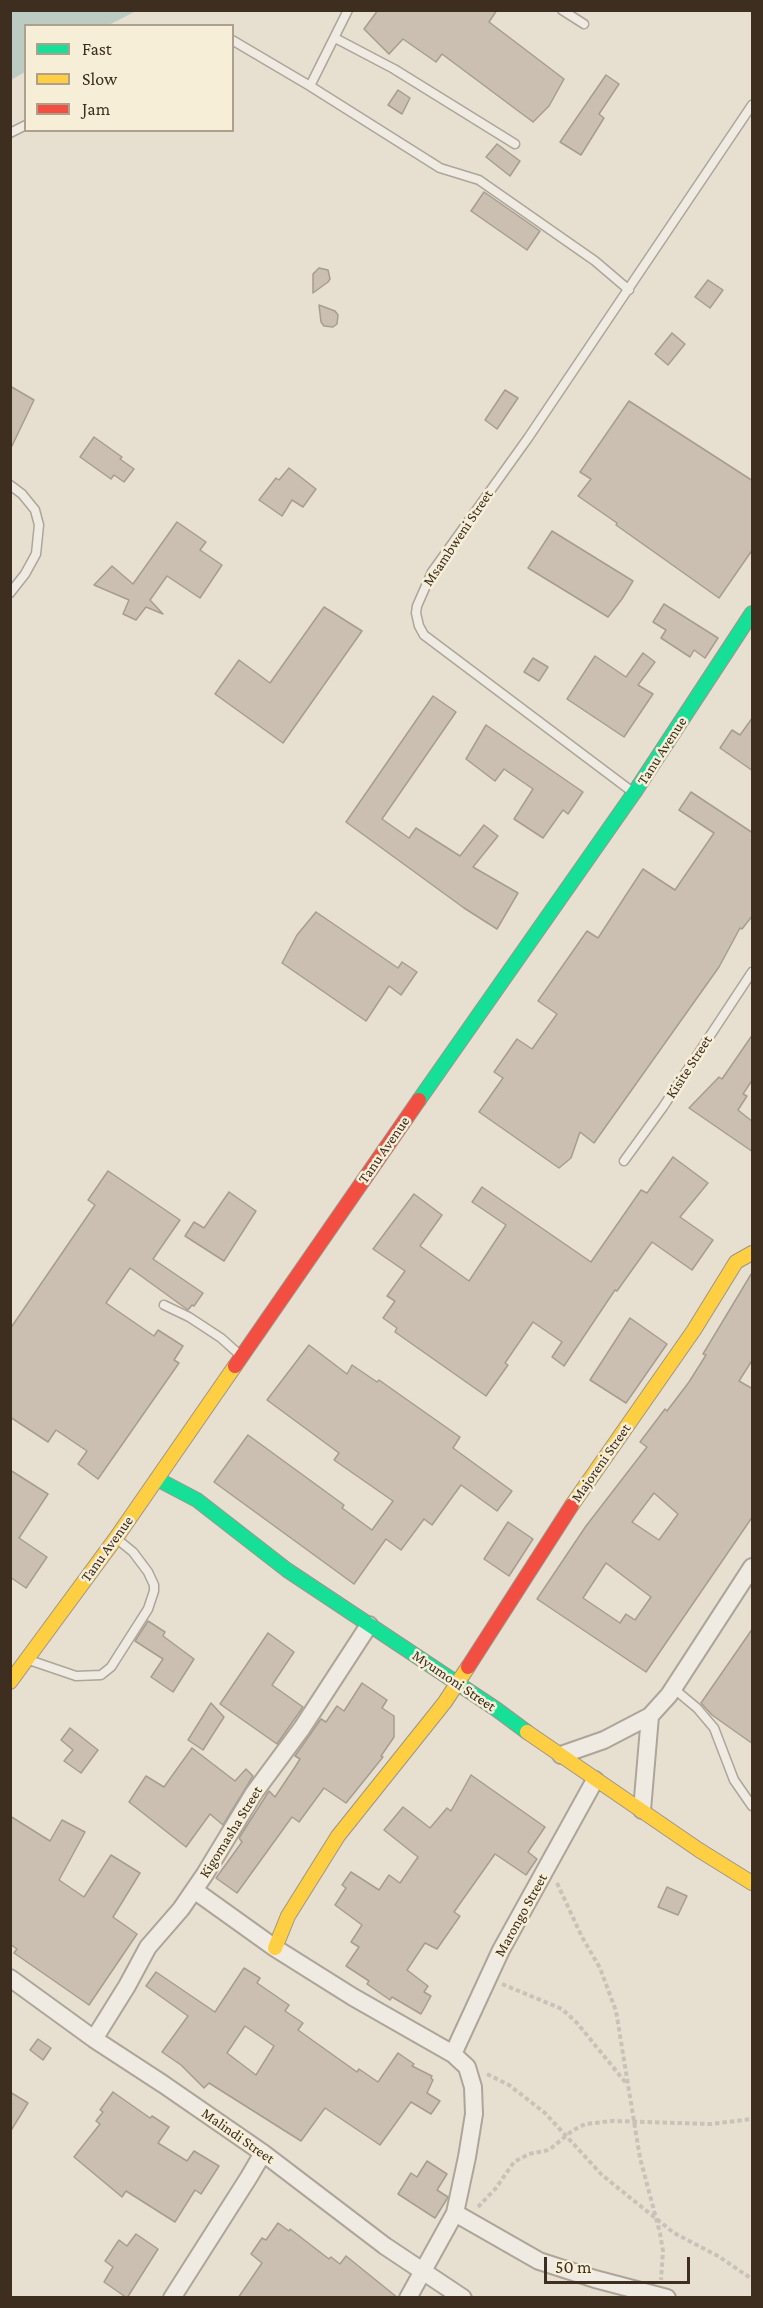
<!DOCTYPE html>
<html>
<head>
<meta charset="utf-8">
<style>
	body { margin:0 }
	#map { position:relative; width:763px; height:2308px; overflow:hidden; background:#e7e0d1; font-family:"Crimson Pro",serif }
	canvas { display:block }
	.frame { position:absolute; inset:0; border:12px solid #3d2e20; pointer-events:none }
	.legend { position:absolute; left:24px; top:24px; width:210px; height:108px; box-sizing:border-box; background:#f7eed8; border:2px solid #ada18e; margin:0; padding:8px 10px; list-style:none; font-size:18px; color:#3d2e20 }
	.legend li { display:flex; align-items:center; gap:12px; height:30px }
	.legend b { width:30px; border:2px solid #ada18e }
	.scale { position:absolute; left:544px; top:2257px; width:146px; height:27px; box-sizing:border-box; border:3px solid #3d2e20; border-top:0; padding-left:8px; font-size:18px; line-height:21px; white-space:nowrap; color:#3d2e20; -webkit-text-stroke:4px #f7eed8; paint-order:stroke }
</style>
</head>
<body>
<div id="map">
<canvas width="763" height="2308"></canvas>
<div class="frame"></div>
<ul class="legend">
<li><b style="height:8px;background:#16e098"></b>Fast</li>
<li><b style="height:8px;background:#ffcf43"></b>Slow</li>
<li><b style="height:8px;background:#f24e42"></b>Jam</li>
</ul>
<div class="scale">50 m</div>
</div>
<script>
const g = document.querySelector('canvas').getContext('2d');
g.lineJoin = 'round';
function fill(path, color) { g.fillStyle = color; g.fill(path, 'evenodd'); }
const poly = rows => new Path2D(rows.map(r => 'M' + r).join(''));
function stroke(path, color, width, dash) { g.strokeStyle = color; g.lineWidth = width; g.lineCap = dash ? 'butt' : 'round'; g.setLineDash(dash || []); g.stroke(path); }
function drawText(font, color, halo, rows, align = 'center') {
  g.font = font + ' "Crimson Pro",serif'; g.lineWidth = 5; g.setLineDash([]); g.textBaseline = 'middle'; g.strokeStyle = halo; g.fillStyle = color; for (const [text, x, y, turn = 0] of rows) {
    g.save(); g.translate(x, y); g.rotate((+turn || 0) * Math.PI / 180); g.textAlign = isNaN(turn) ? turn : align; if (halo) g.strokeText(text, 0, 0); g.fillText(text, 0, 0); g.restore();
  }
}
fill(poly([
	[11,10,136,10,136,11,109,25,26,26,25,72,11,80]
]), '#bcccc2');
const building = poly([
	[378,10,497,10,489,22,564,79,549,106,533,122,442,54,436,62,403,39,389,54,364,29,378,10],
	[606,75,619,84,599,114,604,118,581,155,560,142,606,75],
	[398,90,410,98,402,114,388,105,398,90],
	[497,144,520,161,510,176,486,157,497,144],
	[484,192,540,231,527,250,471,211,484,192],
	[319,268,328,270,330,279,328,282,313,293,313,274,319,268],
	[708,280,723,290,710,308,695,297,708,280],
	[319,305,335,311,338,315,337,324,333,327,324,326,321,322,319,305],
	[672,333,685,344,668,365,655,354,672,333],
	[10,386,34,400,10,450,10,386],
	[505,390,518,398,497,429,485,420,505,390],
	[629,401,753,481,753,549,719,598,616,525,617,523,578,496,591,479,580,472,629,401],
	[94,437,122,457,120,459,134,469,124,482,114,475,111,479,80,457,94,437],
	[289,468,316,489,303,507,292,500,282,516,259,500,276,478,279,480,289,468],
	[177,522,206,542,200,550,222,565,200,598,167,576,150,600,163,614,146,607,136,620,123,614,129,600,94,585,112,566,133,584,177,522],
	[552,531,633,581,622,599,608,617,528,568,552,531],
	[664,604,718,638,705,658,694,650,690,657,661,638,666,630,653,622,664,604],
	[324,607,362,631,283,743,215,694,239,660,270,683,324,607],
	[643,653,655,662,638,685,653,694,624,737,567,699,595,656,626,677,643,653],
	[533,658,548,667,539,681,524,672,533,658],
	[433,696,456,712,382,819,409,838,416,828,460,856,484,825,498,836,473,867,518,893,497,929,464,908,346,822,433,696],
	[753,717,753,771,720,748,732,730,740,735,753,717],
	[486,725,583,792,568,814,563,810,543,838,514,819,533,789,504,769,495,781,466,759,486,725],
	[691,792,753,833,753,915,742,929,740,928,719,967,594,1143,580,1132,571,1158,559,1168,479,1112,503,1078,494,1072,517,1039,532,1049,557,1014,538,1001,587,931,598,938,643,869,675,890,714,833,679,810,691,792],
	[316,912,398,968,402,962,417,972,401,995,389,986,366,1021,282,963,297,935,316,912],
	[753,1034,753,1079,743,1094,747,1096,738,1110,753,1122,753,1152,689,1108,719,1077,722,1079,753,1034],
	[673,1157,708,1183,680,1217,713,1240,692,1270,652,1242,617,1291,615,1290,564,1366,552,1357,562,1342,533,1322,505,1363,508,1365,486,1396,395,1332,397,1328,383,1318,395,1301,387,1296,405,1271,373,1249,414,1194,442,1215,420,1246,469,1281,506,1225,472,1202,482,1187,591,1262,641,1190,647,1193,673,1157],
	[108,1171,180,1220,153,1259,203,1293,194,1306,192,1305,188,1310,130,1268,106,1303,154,1336,158,1330,183,1346,174,1360,179,1363,98,1479,78,1464,87,1451,56,1430,48,1442,10,1417,10,1329,95,1205,88,1200,108,1171],
	[229,1192,256,1211,224,1261,185,1236,194,1222,204,1228,229,1192],
	[753,1271,753,1359,739,1381,753,1389,753,1516,646,1672,537,1599,586,1526,647,1447,640,1442,665,1409,667,1411,689,1382,706,1355,703,1354,753,1271],
	[654,1493,678,1514,659,1540,632,1522,654,1493],
	[606,1563,651,1597,635,1620,626,1614,620,1623,583,1598,606,1563],
	[630,1318,667,1344,626,1403,590,1380,630,1318],
	[309,1345,347,1374,352,1365,377,1382,379,1380,460,1437,453,1448,512,1491,497,1511,461,1485,432,1525,424,1519,401,1550,386,1539,354,1584,214,1482,248,1435,344,1505,342,1508,372,1530,393,1501,334,1460,339,1453,267,1400,309,1345],
	[10,1470,48,1494,19,1538,47,1557,26,1588,10,1577,10,1470],
	[508,1522,533,1539,509,1576,484,1559,508,1522],
	[148,1621,165,1632,163,1636,194,1659,173,1692,151,1677,163,1659,135,1641,148,1621],
	[753,1628,753,1744,712,1715,701,1703,753,1628],
	[268,1633,294,1652,272,1685,303,1707,277,1744,220,1704,268,1633],
	[362,1683,387,1700,382,1708,394,1716,394,1737,381,1756,383,1757,346,1803,324,1788,299,1822,292,1817,237,1893,216,1878,242,1842,239,1838,269,1791,275,1797,295,1767,300,1759,295,1756,321,1719,326,1722,337,1706,344,1711,362,1683],
	[211,1703,224,1717,203,1750,188,1740,211,1703],
	[70,1728,98,1750,81,1773,64,1761,73,1750,61,1740,70,1728],
	[192,1748,235,1781,246,1769,253,1776,223,1825,210,1814,186,1847,129,1802,146,1776,164,1787,192,1748],
	[471,1775,545,1827,528,1852,537,1859,526,1875,495,1854,454,1912,460,1916,437,1949,425,1943,407,1970,428,1986,424,1992,431,1996,421,2014,392,1997,390,2000,367,1984,369,1981,346,1966,359,1947,351,1942,362,1925,335,1905,346,1888,342,1885,351,1872,379,1890,389,1875,400,1883,418,1857,384,1830,403,1807,430,1828,447,1808,451,1811,471,1775],
	[10,1816,50,1841,62,1820,85,1832,59,1880,84,1897,111,1855,140,1873,113,1917,137,1934,89,2005,14,1953,17,1949,10,1944,10,1816],
	[667,1887,687,1896,678,1915,658,1907,667,1887],
	[244,1968,260,1978,257,1983,289,2005,285,2011,303,2023,298,2030,357,2072,359,2069,378,2082,398,2053,414,2064,412,2066,432,2076,431,2078,433,2080,427,2093,440,2101,431,2114,411,2102,380,2145,325,2108,301,2141,209,2083,204,2088,181,2065,162,2052,188,2016,146,1986,156,1972,215,2012,244,1968],
	[245,2026,274,2046,256,2075,227,2053,245,2026],
	[38,2039,51,2048,43,2060,30,2050,38,2039],
	[10,2092,28,2103,10,2132,10,2092],
	[113,2092,150,2118,152,2116,169,2127,158,2143,187,2161,194,2151,219,2166,201,2194,195,2190,175,2222,126,2191,122,2197,74,2157,100,2124,96,2121,103,2112,100,2110,113,2092],
	[427,2161,447,2174,437,2190,448,2197,447,2199,435,2218,398,2194,411,2173,417,2177,427,2161],
	[278,2223,289,2231,290,2229,329,2259,331,2257,340,2264,346,2256,398,2298,238,2298,262,2263,251,2254,262,2238,266,2240,278,2223],
	[136,2234,158,2249,127,2298,104,2282,113,2267,105,2261,119,2240,127,2246,136,2234]
]);
fill(building, '#cbbfb2');
stroke(building, '#a89c90', 1.5);
const lane = poly([
	[562,10,584,24],
	[335,38,394,69,515,144],
	[232,40,310,86,440,168,479,180,595,261,629,290],
	[310,86,348,10],
	[10,133,26,125],
	[10,485,22,494,35,510,39,525,36,554,25,574,10,593],
	[634,793,424,635,419,626,416,613,417,606,432,572,528,438,752,105],
	[624,1161,663,1107,752,972],
	[164,1305,189,1317,221,1338,240,1355],
	[29,1660,76,1676,101,1675,111,1667,148,1609,154,1591,154,1585,148,1572,133,1552,117,1539],
	[673,1688,697,1708,714,1728,734,1780,752,1806]
]);
const street = poly([
	[561,1755,604,1740,650,1716,669,1695,752,1567],
	[642,1810,650,1716],
	[194,1890,275,1948,353,1997,453,2054,467,2067,473,2087,474,2114,467,2157,455,2213,408,2298],
	[10,1978,94,2039,163,2084,263,2153,385,2246,463,2298],
	[94,2039,127,1986,148,1947,181,1909,205,1874,254,1793,302,1728,369,1625],
	[453,2054,501,1950,595,1780],
	[455,2213,539,2261,595,2279,667,2298],
	[172,2298,249,2177,263,2153]
]);
const fast = poly([
	[419,1100,634,793,752,613],
	[157,1479,197,1500,287,1570,496,1709,527,1732]
]);
const slow = poly([
	[572,1505,694,1330,736,1262,752,1253],
	[10,1682,116,1538,235,1366],
	[527,1732,699,1850,752,1883],
	[275,1948,288,1916,338,1836,445,1702,468,1667]
]);
const jam = poly([
	[235,1366,419,1100],
	[468,1667,572,1505]
]);
stroke(lane, '#ada599', 11);
stroke(street, '#ada599', 20);
stroke(fast, '#9c958a', 16);
stroke(slow, '#9c958a', 16);
stroke(jam, '#9c958a', 16);
stroke(poly([
	[557,1883,582,1937,600,1968,616,2011,640,2158,660,2233,663,2251,661,2280],
	[502,1984,562,2009,577,2023,626,2083],
	[487,2074,509,2085,545,2113,602,2175,674,2233,718,2256,752,2279],
	[478,2207,496,2188,514,2162,529,2154,549,2150,572,2131,585,2124,613,2121,711,2124,752,2119]
]), '#c8c2b9', 4, [4.5, 3]);
stroke(lane, '#efebe3', 8);
stroke(street, '#efebe3', 16);
stroke(fast, '#16e098', 14);
stroke(slow, '#ffcf43', 14);
stroke(jam, '#f24e42', 14);
drawText('15px', '#3d2e20', '#f7eed8', [
	["Msambweni Street",458,538,-56],
	["Tanu Avenue",662,751,-57],
	["Kisite Street",689,1067,-57],
	["Tanu Avenue",384,1150,-55],
	["Majoreni Street",601,1463,-55],
	["Tanu Avenue",107,1549,-54],
	["Myumoni Street",454,1681,34],
	["Kigomasha Street",231,1832,-58],
	["Marongo Street",521,1915,-61],
	["Malindi Street",238,2136,35]
]);
</script>
</body>
</html>
